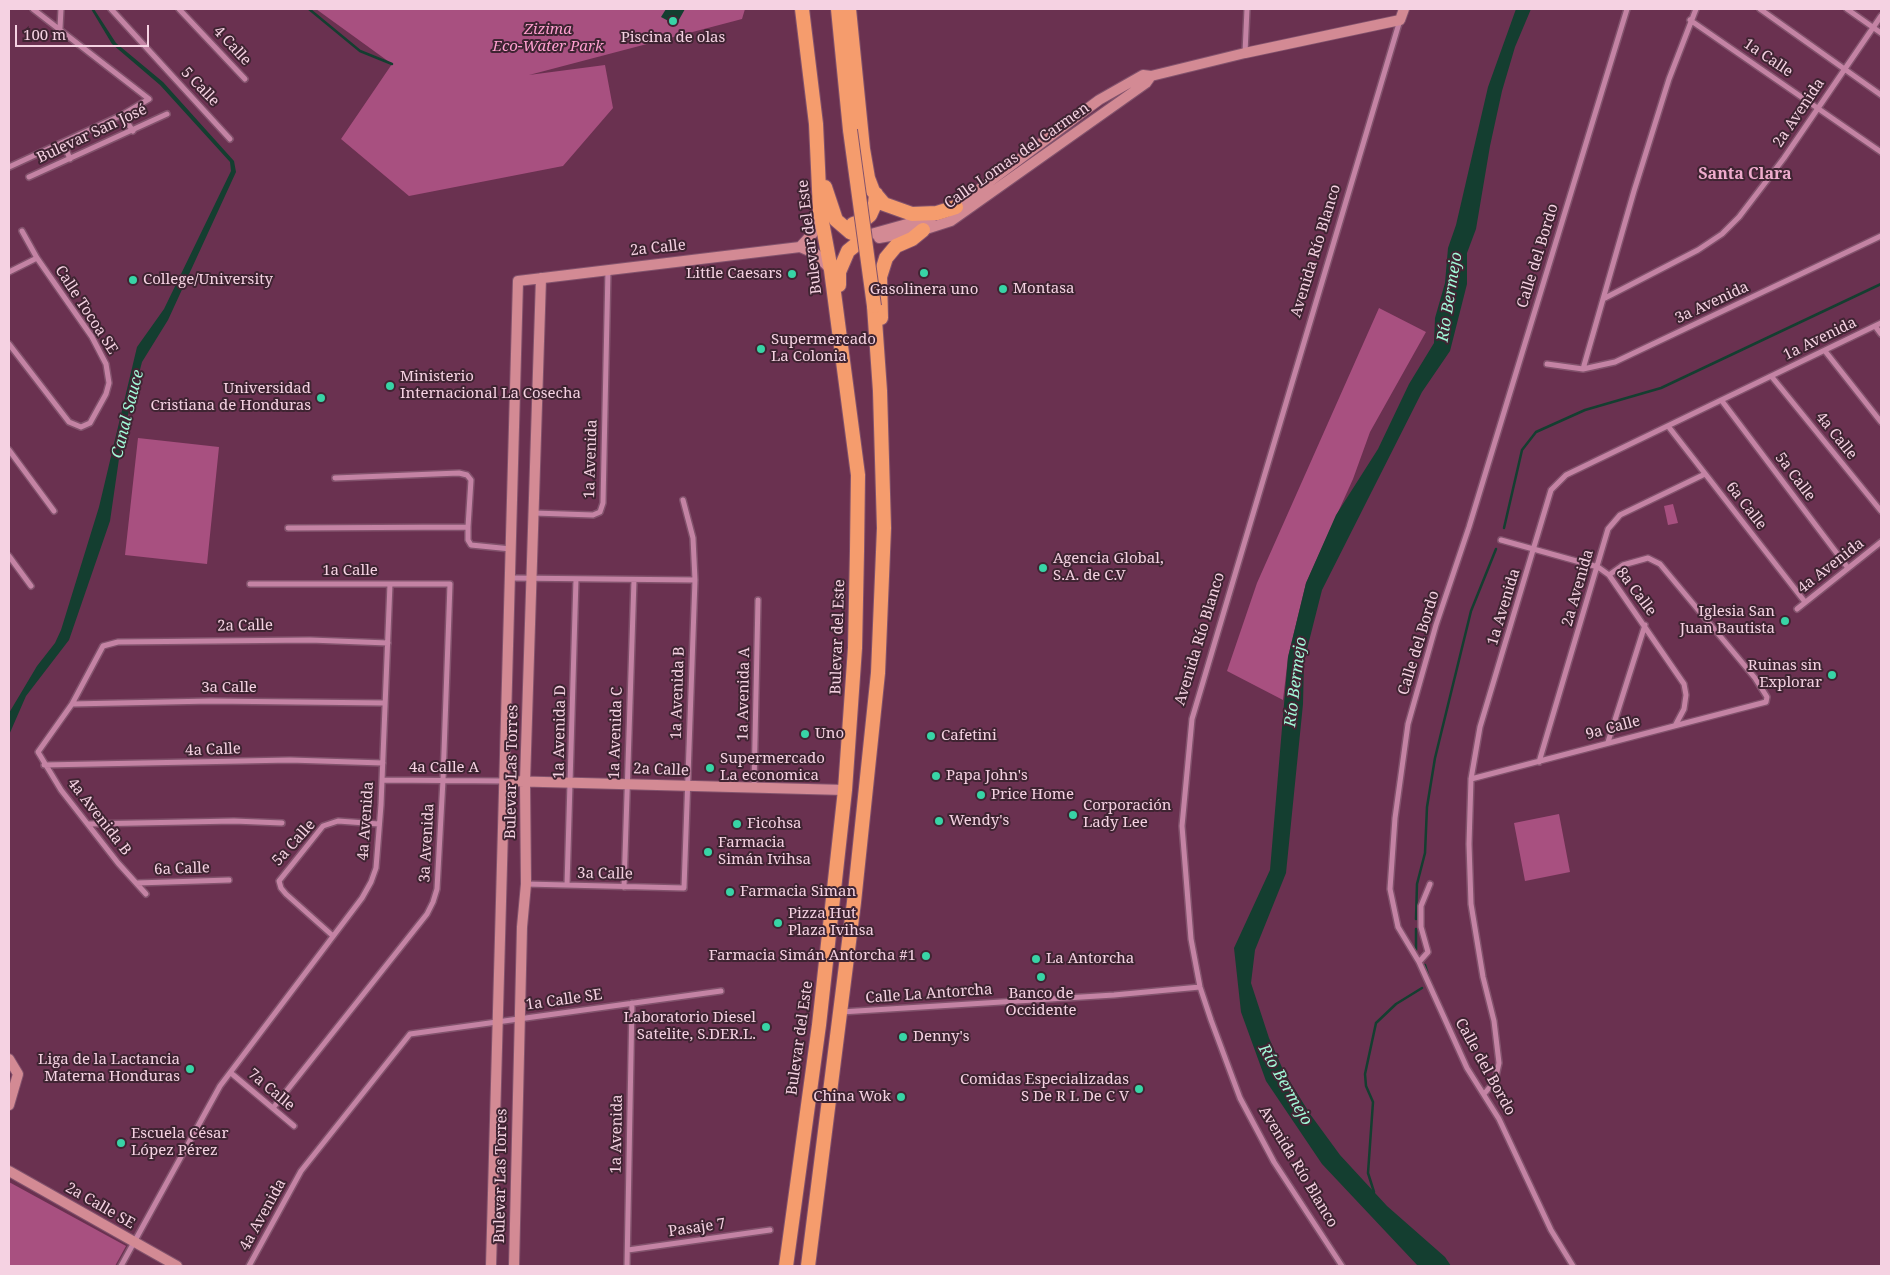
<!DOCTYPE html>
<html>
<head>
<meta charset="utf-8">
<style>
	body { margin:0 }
	#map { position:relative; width:1890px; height:1275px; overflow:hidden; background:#6a3150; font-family:"Noto Serif",serif }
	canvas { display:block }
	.frame { position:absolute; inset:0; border:10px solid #f5d2e2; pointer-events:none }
	.scale { position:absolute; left:15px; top:25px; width:134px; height:22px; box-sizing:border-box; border:2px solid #f5d2e2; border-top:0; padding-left:6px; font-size:15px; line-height:18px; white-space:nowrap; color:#f5d2e2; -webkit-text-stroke:4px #3f2432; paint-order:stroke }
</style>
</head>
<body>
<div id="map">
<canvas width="1890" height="1275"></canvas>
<div class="frame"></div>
<div class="scale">100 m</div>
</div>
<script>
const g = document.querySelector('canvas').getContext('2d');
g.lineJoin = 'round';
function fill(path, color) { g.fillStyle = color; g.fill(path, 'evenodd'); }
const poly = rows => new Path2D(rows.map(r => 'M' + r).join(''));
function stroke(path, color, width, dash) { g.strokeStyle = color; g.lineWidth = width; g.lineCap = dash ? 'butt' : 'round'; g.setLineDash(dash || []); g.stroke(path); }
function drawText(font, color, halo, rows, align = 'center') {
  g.font = font + ' "Noto Serif",serif'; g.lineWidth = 4; g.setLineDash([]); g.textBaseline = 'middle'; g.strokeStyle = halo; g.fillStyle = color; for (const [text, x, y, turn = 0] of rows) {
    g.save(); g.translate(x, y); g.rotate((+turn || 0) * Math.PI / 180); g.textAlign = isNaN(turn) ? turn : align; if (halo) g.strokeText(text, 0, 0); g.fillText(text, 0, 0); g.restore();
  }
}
fill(poly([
	[316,9,745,9,742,19,529,75,605,65,613,108,563,166,409,196,341,139,392,64],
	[1379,308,1426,332,1370,432,1353,479,1306,583,1288,657,1283,700,1227,671,1257,583],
	[138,438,219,447,207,564,125,555],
	[1673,504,1678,523,1668,525,1664,506],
	[1559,814,1570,872,1525,881,1514,823],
	[9,1182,126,1246,115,1266,9,1266]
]), '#a85080');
fill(poly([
	[91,9,94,9,116,43,163,82,234,161,236,172,168,320,142,362,122,438,110,521,69,640,26,696,9,735,9,713,37,666,55,643,61,630,99,507,137,347,164,309,231,171,230,162,160,85,112,44],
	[666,9,685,9,676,25,661,17],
	[1516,9,1531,9,1515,47,1502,91,1490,146,1476,229,1467,253,1467,284,1450,351,1422,392,1322,590,1304,661,1303,704,1286,873,1255,950,1251,983,1269,1038,1284,1072,1310,1114,1340,1155,1387,1206,1445,1257,1451,1266,1418,1266,1322,1164,1266,1081,1241,1012,1234,948,1270,870,1288,657,1306,583,1336,515,1378,449,1409,384,1434,343,1435,318,1445,283,1448,248,1456,225,1488,87]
]), '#143e30');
stroke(poly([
	[309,9,360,51,392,64],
	[1504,528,1522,450,1536,432,1585,410,1661,388,1881,284],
	[1416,919,1417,884,1425,853,1427,807,1435,758,1471,611,1496,549],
	[1416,929,1416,950],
	[1425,965,1429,978],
	[1374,1192,1368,1173,1373,1102,1366,1086,1365,1074,1376,1023,1396,1004,1422,988]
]), '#143e30', 2.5);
const street = poly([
	[111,9,230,139],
	[179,9,245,79],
	[1760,9,1881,95],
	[1847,9,1881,33],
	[1690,20,1881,152],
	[60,28,61,9],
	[1245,53,1247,9],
	[122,115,133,131],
	[63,142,70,159],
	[9,167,122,115,149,99,33,9],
	[29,177,167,114],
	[9,272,37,258],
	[1605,298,1698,250,1722,234,1739,217,1784,158,1881,16],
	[1875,326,1881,334],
	[9,344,69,422,81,427,90,423,106,394,109,383,106,364,92,337,37,258,22,231],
	[1825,351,1881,422],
	[1547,364,1583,369,1615,362,1881,236],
	[1583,369,1634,191,1669,79,1696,9],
	[1772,377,1881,511],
	[1722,401,1848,568],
	[1668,426,1805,602],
	[9,450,54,511],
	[335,478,459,473,467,475,471,480,468,527,468,540,471,545,511,549],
	[534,513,593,515,600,512,603,503,608,270],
	[288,528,468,527],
	[1501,540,1598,567,1609,575,1684,684,1686,695,1684,709,1676,724],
	[9,556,31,586],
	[511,578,695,580],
	[250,584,450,584,443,780,437,889,433,902,427,914,273,1108],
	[1797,609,1881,542],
	[72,704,211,701,385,703],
	[1608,742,1645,625],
	[1539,762,1608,529,1620,515,1705,474],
	[44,765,290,760,383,763],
	[1471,779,1766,702,1767,697,1755,678,1660,564,1648,558,1623,565,1609,575],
	[382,780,505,781],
	[754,787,758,600],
	[88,824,234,821,282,823],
	[137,883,229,880],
	[526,884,684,888,695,580,693,538,683,500],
	[567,885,576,579],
	[624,887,634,580],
	[146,894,118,863,61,790,38,752,72,704,103,646,118,642,310,640,388,643],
	[333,936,286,894,281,888,279,881,323,826,338,821,379,824],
	[1419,962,1428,952,1421,927,1421,906,1430,884],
	[841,1012,1114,995,1200,987],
	[231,1073,294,1126],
	[1484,1094,1495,1081,1499,1063,1494,1021,1483,977,1471,904,1469,844,1471,779,1480,727,1551,490,1566,475,1881,323],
	[628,1250,770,1230],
	[121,1266,220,1086,362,898,371,882,376,868,381,805,390,584],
	[249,1266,301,1171,410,1034,721,991],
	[627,1266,632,1003],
	[1342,1266,1274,1162,1240,1098,1211,1020,1200,987,1191,939,1182,826,1192,719,1400,20],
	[1573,1266,1551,1230,1499,1119,1467,1068,1419,962,1398,927,1390,889,1395,818,1408,724,1436,625,1469,527,1627,9]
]);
const secondary = poly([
	[950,211,1099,100,1143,75,1151,76,1245,53,1400,20,1404,9],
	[864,238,871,234,932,217],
	[879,238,923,230,951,221,1146,83,1151,76],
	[800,247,813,233,819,214],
	[506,781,845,790],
	[9,1059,18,1074,9,1105],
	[9,1171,177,1266],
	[491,1266,518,281,800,247,816,254,831,270],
	[514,1266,522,927,526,884,525,781,541,278]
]);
const highway = poly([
	[838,9,850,130],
	[849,9,863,149,868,178,873,191,884,204,912,214,937,213,956,207],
	[825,187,836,220,850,232,864,238],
	[853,224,864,220,870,215,875,204,876,194],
	[839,285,839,272,848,251,864,238],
	[881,318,880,277,886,258,896,246,912,239,923,230],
	[786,1266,819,1025,845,790,855,648,857,551,858,475,831,270,820,211,816,124,802,9],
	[808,1266,854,902,878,673,884,528,880,391,874,306]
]);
stroke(street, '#82526c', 8);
stroke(secondary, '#82526c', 12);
stroke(highway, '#82526c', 16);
stroke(street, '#c483a4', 5);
stroke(secondary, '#d38a94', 10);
stroke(highway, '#f59c6d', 14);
const highwayBridge = poly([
	[850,130,874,306]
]);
stroke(highwayBridge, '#82526c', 16, []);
stroke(highwayBridge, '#f59c6d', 14);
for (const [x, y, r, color] of [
	[673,21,5,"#38d4a6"],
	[924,273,5,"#38d4a6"],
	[792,274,5,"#38d4a6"],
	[133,280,5,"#38d4a6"],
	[1003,289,5,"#38d4a6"],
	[761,349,5,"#38d4a6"],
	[390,386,5,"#38d4a6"],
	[321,398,5,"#38d4a6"],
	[1043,568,5,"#38d4a6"],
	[1785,621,5,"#38d4a6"],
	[1832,675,5,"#38d4a6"],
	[805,734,5,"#38d4a6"],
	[931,736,5,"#38d4a6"],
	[710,768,5,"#38d4a6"],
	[936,776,5,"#38d4a6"],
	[981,795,5,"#38d4a6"],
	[1073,815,5,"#38d4a6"],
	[939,821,5,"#38d4a6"],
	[737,824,5,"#38d4a6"],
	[708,852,5,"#38d4a6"],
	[730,892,5,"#38d4a6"],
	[778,923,5,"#38d4a6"],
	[926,956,5,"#38d4a6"],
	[1036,959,5,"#38d4a6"],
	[1041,977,5,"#38d4a6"],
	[766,1027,5,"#38d4a6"],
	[903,1037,5,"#38d4a6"],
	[190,1069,5,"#38d4a6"],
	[1139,1089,5,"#38d4a6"],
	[901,1097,5,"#38d4a6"],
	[121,1143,5,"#38d4a6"]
]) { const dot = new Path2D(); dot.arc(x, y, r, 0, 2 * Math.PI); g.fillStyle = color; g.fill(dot); stroke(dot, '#3f2432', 2); }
drawText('italic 15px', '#ff9fd0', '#3f2432', [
	["Zizima",548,30],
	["Eco-Water Park",548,47]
]);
drawText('15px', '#f5d2e2', '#3f2432', [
	["Piscina de olas",673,38,"center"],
	["Little Caesars",782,274,"right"],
	["College/University",143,280],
	["Montasa",1013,289],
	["Gasolinera uno",924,290,"center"],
	["Supermercado",771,340],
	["La Colonia",771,357],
	["Ministerio",400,377],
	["Internacional La Cosecha",400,394],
	["Universidad",311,389,"right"],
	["Cristiana de Honduras",311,406,"right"],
	["Agencia Global,",1053,559],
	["S.A. de C.V",1053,576],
	["Iglesia San",1775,612,"right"],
	["Juan Bautista",1775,629,"right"],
	["Ruinas sin",1822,666,"right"],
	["Explorar",1822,683,"right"],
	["Uno",815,734],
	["Cafetini",941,736],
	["Supermercado",720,759],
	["La economica",720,776],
	["Papa John's",946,776],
	["Price Home",991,795],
	["Corporación",1083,806],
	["Lady Lee",1083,823],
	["Wendy's",949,821],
	["Ficohsa",747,824],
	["Farmacia",718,843],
	["Simán Ivihsa",718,860],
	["Farmacia Siman",740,892],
	["Pizza Hut",788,914],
	["Plaza Ivihsa",788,931],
	["Farmacia Simán Antorcha #1",916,956,"right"],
	["La Antorcha",1046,959],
	["Banco de",1041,994,"center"],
	["Occidente",1041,1011,"center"],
	["Laboratorio Diesel",756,1018,"right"],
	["Satelite, S.DER.L.",756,1035,"right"],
	["Denny's",913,1037],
	["Liga de la Lactancia",180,1060,"right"],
	["Materna Honduras",180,1077,"right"],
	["Comidas Especializadas",1129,1080,"right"],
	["S De R L De C V",1129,1097,"right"],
	["China Wok",891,1097,"right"],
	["Escuela César",131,1134],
	["López Pérez",131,1151]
], 'left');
drawText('15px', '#f5d2e2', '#3f2432', [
	["4 Calle",232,46,47],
	["1a Calle",1768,58,34],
	["5 Calle",200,87,46],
	["2a Avenida",1799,113,-56],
	["Bulevar San José",92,134,-25],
	["Calle Lomas del Carmen",1017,156,-35],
	["Bulevar del Este",810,237,-97],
	["2a Calle",658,248,-6],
	["Avenida Río Blanco",1316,251,-73],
	["Calle del Bordo",1538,256,-73],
	["3a Avenida",1712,303,-25],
	["Calle Tocoa SE",86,310,57],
	["1a Avenida",1820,339,-26],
	["4a Calle",1836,436,51],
	["1a Avenida",591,459,-88],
	["5a Calle",1795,477,53],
	["6a Calle",1746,506,52],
	["4a Avenida",1831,566,-38],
	["1a Calle",350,571],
	["2a Avenida",1578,588,-74],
	["8a Calle",1636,592,53],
	["1a Avenida",1504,607,-73],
	["2a Calle",245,626,-1],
	["Bulevar del Este",838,637,-88],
	["Avenida Río Blanco",1200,639,-73],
	["Calle del Bordo",1419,643,-73],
	["3a Calle",229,688],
	["1a Avenida B",678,693,-88],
	["1a Avenida A",744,694,-89],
	["9a Calle",1613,728,-15],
	["1a Avenida D",560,732,-89],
	["1a Avenida C",616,733,-88],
	["4a Calle",213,750,-2],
	["4a Calle A",444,768],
	["2a Calle",661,770,2],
	["Bulevar Las Torres",512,772,-89],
	["4a Avenida B",99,817,52],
	["4a Avenida",366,821,-86],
	["5a Calle",294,843,-48],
	["3a Avenida",427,843,-87],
	["6a Calle",182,869,-2],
	["3a Calle",605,874,1],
	["Calle La Antorcha",929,994,-4],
	["1a Calle SE",564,1000,-8],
	["Bulevar del Este",800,1038,-82],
	["Calle del Bordo",1485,1067,61],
	["7a Calle",271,1090,40],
	["1a Avenida",617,1134,-89],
	["Avenida Río Blanco",1298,1167,59],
	["Bulevar Las Torres",501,1176,-89],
	["2a Calle SE",100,1206,30],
	["4a Avenida",263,1215,-61],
	["Pasaje 7",697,1228,-8]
]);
drawText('bold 16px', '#efabcd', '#3f2432', [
	["Santa Clara",1745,174]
]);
drawText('italic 16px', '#a2f9d8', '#3f2432', [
	["Río Bermejo",1450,297,-81],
	["Canal Sauce",128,414,-76],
	["Río Bermejo",1296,682,-83],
	["Río Bermejo",1285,1085,60]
]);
</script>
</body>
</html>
